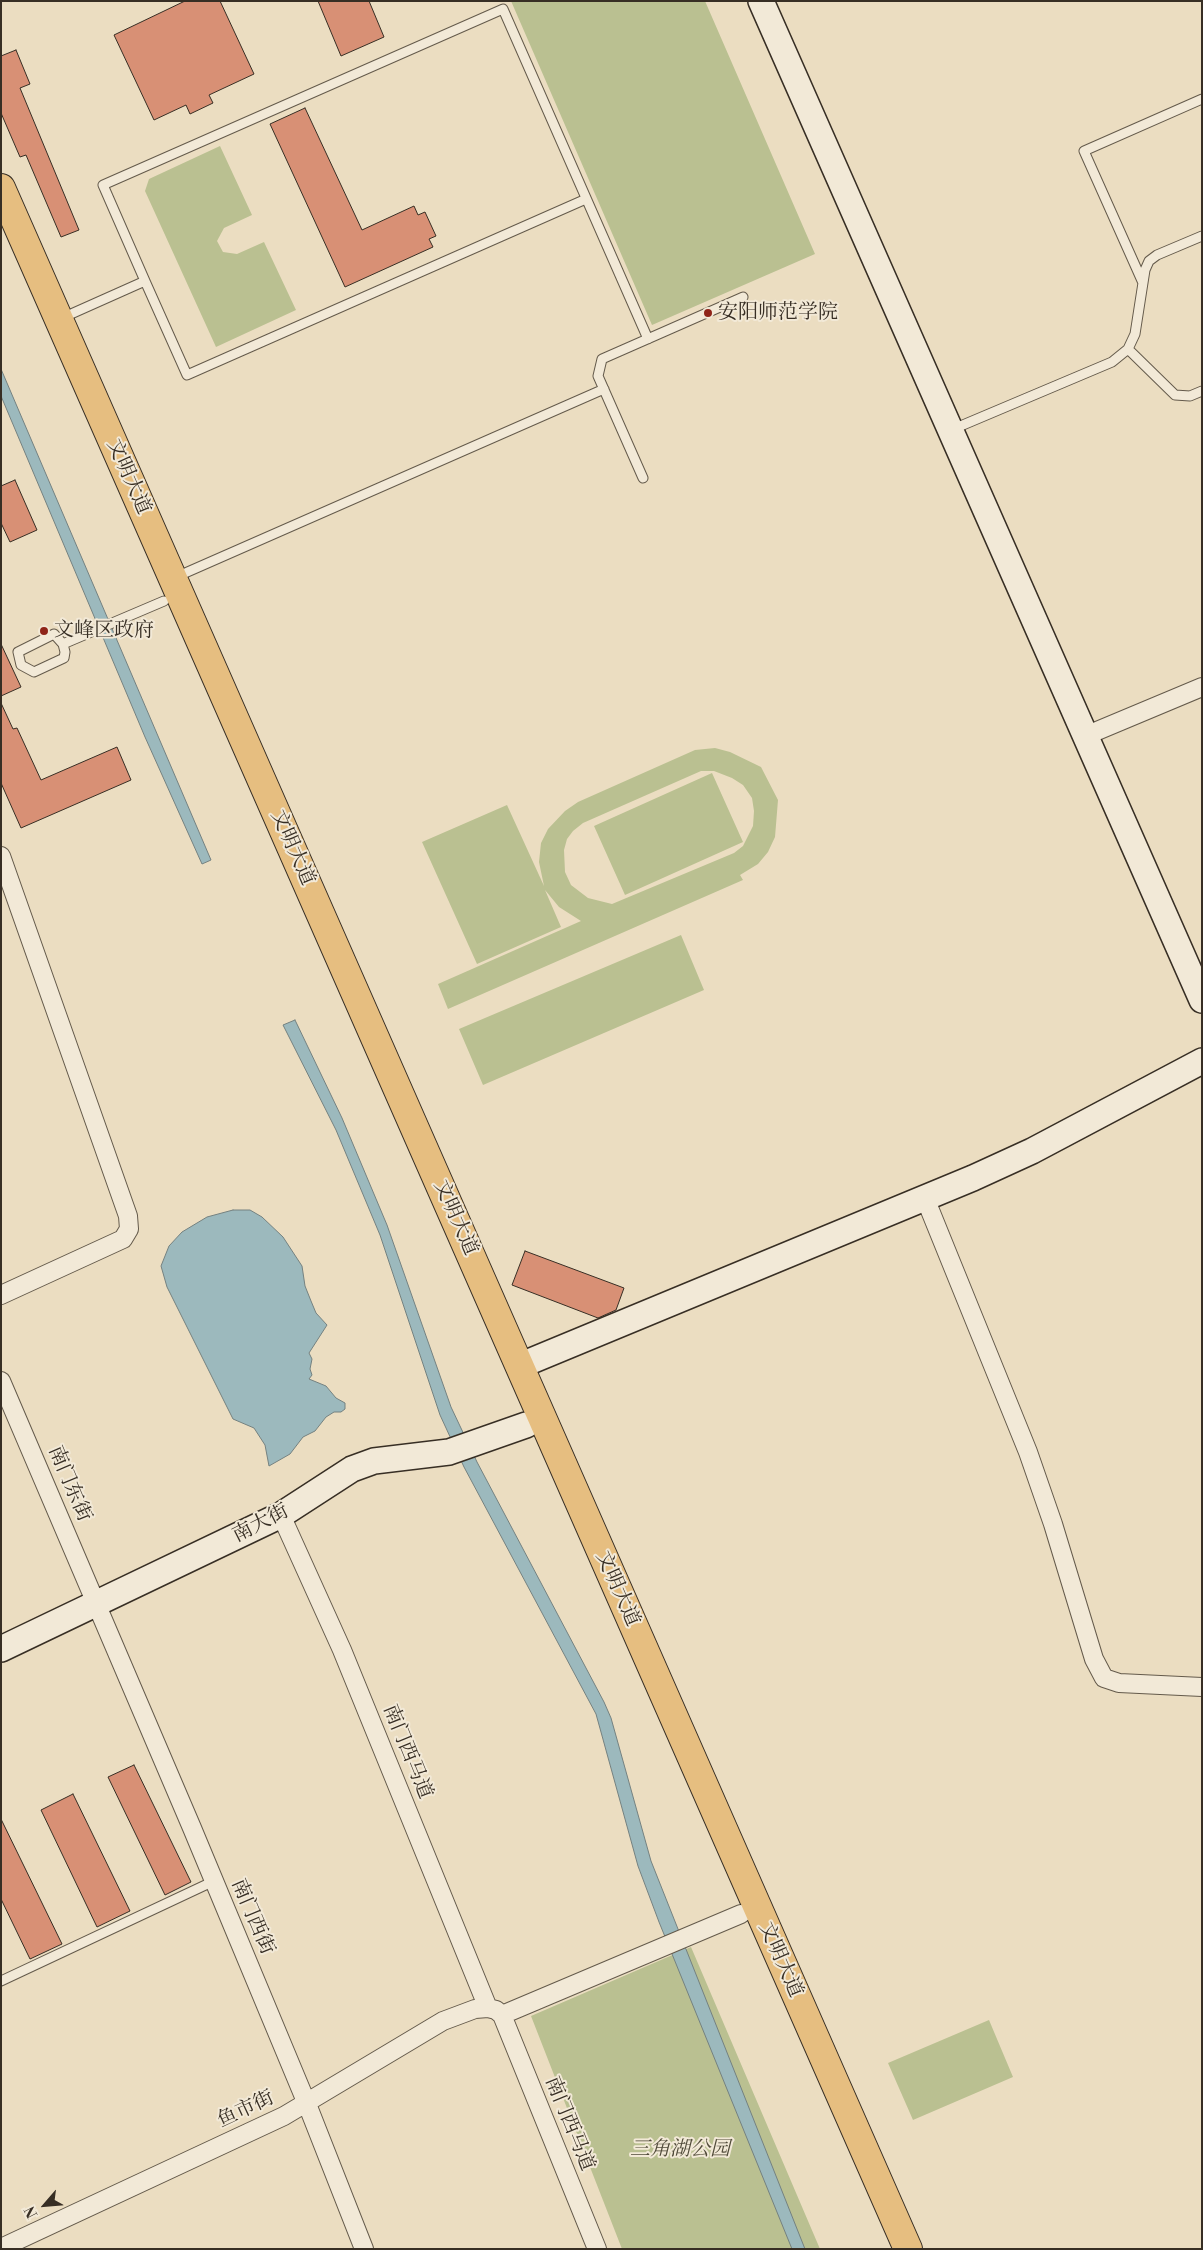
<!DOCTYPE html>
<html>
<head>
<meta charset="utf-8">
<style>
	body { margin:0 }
	#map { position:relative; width:1203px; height:2250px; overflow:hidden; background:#ebddc1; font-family:"Libre Bodoni",serif }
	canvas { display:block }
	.frame { position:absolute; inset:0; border:2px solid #372e24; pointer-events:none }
	.north { position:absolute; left:20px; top:2180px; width:50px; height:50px; -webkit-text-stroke:4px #f2e9d7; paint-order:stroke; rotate:243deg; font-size:14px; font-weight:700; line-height:20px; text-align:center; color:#372e24 }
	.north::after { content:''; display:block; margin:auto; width:18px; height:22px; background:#372e24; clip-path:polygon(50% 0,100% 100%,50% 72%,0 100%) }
</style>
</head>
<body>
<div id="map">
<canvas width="1203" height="2250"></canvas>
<div class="frame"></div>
<div class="north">N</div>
</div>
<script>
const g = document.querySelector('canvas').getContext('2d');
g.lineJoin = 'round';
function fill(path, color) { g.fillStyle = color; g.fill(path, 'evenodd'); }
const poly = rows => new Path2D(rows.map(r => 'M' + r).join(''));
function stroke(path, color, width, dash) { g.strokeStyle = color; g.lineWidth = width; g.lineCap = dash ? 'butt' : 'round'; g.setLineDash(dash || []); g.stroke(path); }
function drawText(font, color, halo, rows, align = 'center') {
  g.font = font + ' "Libre Bodoni","Noto Serif SC",serif'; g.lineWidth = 4; g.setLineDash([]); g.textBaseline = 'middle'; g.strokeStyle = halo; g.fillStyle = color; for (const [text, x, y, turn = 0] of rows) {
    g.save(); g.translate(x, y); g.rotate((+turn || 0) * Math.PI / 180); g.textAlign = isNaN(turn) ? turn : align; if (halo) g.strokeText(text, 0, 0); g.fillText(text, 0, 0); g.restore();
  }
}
fill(poly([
	[511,1,705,1,815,254,652,325],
	[220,146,252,215,224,228,217,241,223,252,237,254,264,242,296,310,216,347,145,191,149,179],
	[715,748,730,752,761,767,778,800,775,837,768,852,758,864,740,875,743,880,448,1009,438,984,581,921,559,907,545,890,561,927,477,964,422,842,507,805,544,886,539,862,541,843,548,829,565,811,578,802,695,750],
	[701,771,714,771,732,778,743,785,752,798,754,811,753,826,743,846,734,853,612,904,588,898,571,885,565,872,564,850,567,839,573,831,583,823],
	[712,773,743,842,625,895,594,826],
	[681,935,704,990,483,1085,459,1029],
	[691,1947,820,2249,622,2249,531,2016],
	[989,2020,1013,2077,913,2120,888,2063]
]), '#bac091');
const water = poly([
	[1,369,211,860,202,864,145,737,1,396,1,369],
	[295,1020,342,1118,387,1225,451,1407,477,1462,604,1702,611,1718,651,1861,805,2249,792,2249,659,1922,638,1866,596,1714,464,1467,440,1415,380,1235,336,1130,283,1025,295,1020],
	[233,1210,250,1210,262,1217,283,1237,302,1266,305,1286,311,1301,316,1313,327,1325,309,1353,312,1359,310,1369,312,1375,309,1379,326,1386,336,1398,345,1403,345,1409,341,1412,334,1412,326,1417,315,1431,303,1437,290,1454,269,1466,265,1445,254,1428,233,1419,167,1287,161,1266,169,1246,182,1232,207,1217,233,1210]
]);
fill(water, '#9cb9bd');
stroke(water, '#748180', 1);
const building = poly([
	[185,1,220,1,254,74,209,95,213,103,190,114,186,105,154,120,114,35,185,1],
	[318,1,369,1,384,37,341,56,318,1],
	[16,50,30,84,20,88,79,230,61,237,26,155,20,157,1,113,1,56,16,50],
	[305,108,362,230,414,206,418,215,425,212,436,236,429,239,433,247,345,287,270,124,305,108],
	[15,480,37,530,10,542,1,523,1,486,15,480],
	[1,644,21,687,1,696,1,644],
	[1,703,13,729,17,728,41,780,117,747,131,780,21,828,1,783,1,703],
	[525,1251,624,1288,616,1310,598,1318,512,1285,525,1251],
	[134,1765,191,1882,165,1895,108,1777,134,1765],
	[73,1794,130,1911,97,1927,41,1810,73,1794],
	[1,1819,62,1944,30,1959,1,1899,1,1819]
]);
fill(building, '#d89075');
stroke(building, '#372e24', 1);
const lane = poly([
	[145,281,103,185,503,9,648,339],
	[1143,283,1084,151,1202,99],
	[62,318,145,281,187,375,586,199],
	[1128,349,1175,395,1190,396,1202,391],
	[951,430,1112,362,1128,349,1135,334,1145,270,1149,261,1157,255,1202,236],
	[643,478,598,376,602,359,743,297],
	[176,577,604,389],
	[54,634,63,644,65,652,64,658,34,672,21,665,18,652,54,634],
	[63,644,164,601],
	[1,1981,214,1881]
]);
const street = poly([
	[1085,736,1202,687],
	[1,856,128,1216,129,1229,123,1239,1,1295],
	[925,1198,1028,1452,1053,1524,1094,1659,1104,1678,1119,1683,1202,1687],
	[1,1381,192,1828,307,2104,364,2249],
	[281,1515,342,1650,488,2008],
	[502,2015,741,1914],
	[1,2248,284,2116,443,2021,475,2009,488,2008,496,2010,502,2015,597,2249]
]);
const secondary = poly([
	[761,1,1202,1000],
	[519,1366,973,1178,1032,1151,1202,1061],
	[1,1649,281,1515,352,1469,374,1461,449,1452,526,1425]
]);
const primary = poly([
	[1,188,908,2249]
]);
stroke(lane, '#645a4b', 11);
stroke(street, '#645a4b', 20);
stroke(secondary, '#372e24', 28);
stroke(primary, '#372e24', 30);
stroke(lane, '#f2e9d7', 9);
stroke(street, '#f2e9d7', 18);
stroke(secondary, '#f2e9d7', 25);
stroke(primary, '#e6be80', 28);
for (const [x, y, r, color] of [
	[708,313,5,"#8f2418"],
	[44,631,5,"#8f2418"]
]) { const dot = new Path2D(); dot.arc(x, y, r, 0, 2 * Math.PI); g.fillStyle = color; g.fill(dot); stroke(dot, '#f2e9d7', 2); }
drawText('20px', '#372e24', '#f2e9d7', [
	["安阳师范学院",718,313],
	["文峰区政府",54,631]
], 'left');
drawText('20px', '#372e24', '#f2e9d7', [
	["文明大道",128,477,66],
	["文明大道",292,848,66],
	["文明大道",455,1218,66],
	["南门东街",69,1484,67],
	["南大街",261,1524,-27],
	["文明大道",617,1589,66],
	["南门西马道",407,1752,68],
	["南门西街",252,1917,67],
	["文明大道",780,1960,66],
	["鱼市街",246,2110,-25],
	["南门西马道",569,2124,68]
]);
drawText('italic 20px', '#514b3a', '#f2e9d7', [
	["三角湖公园",680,2150]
]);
</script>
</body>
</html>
